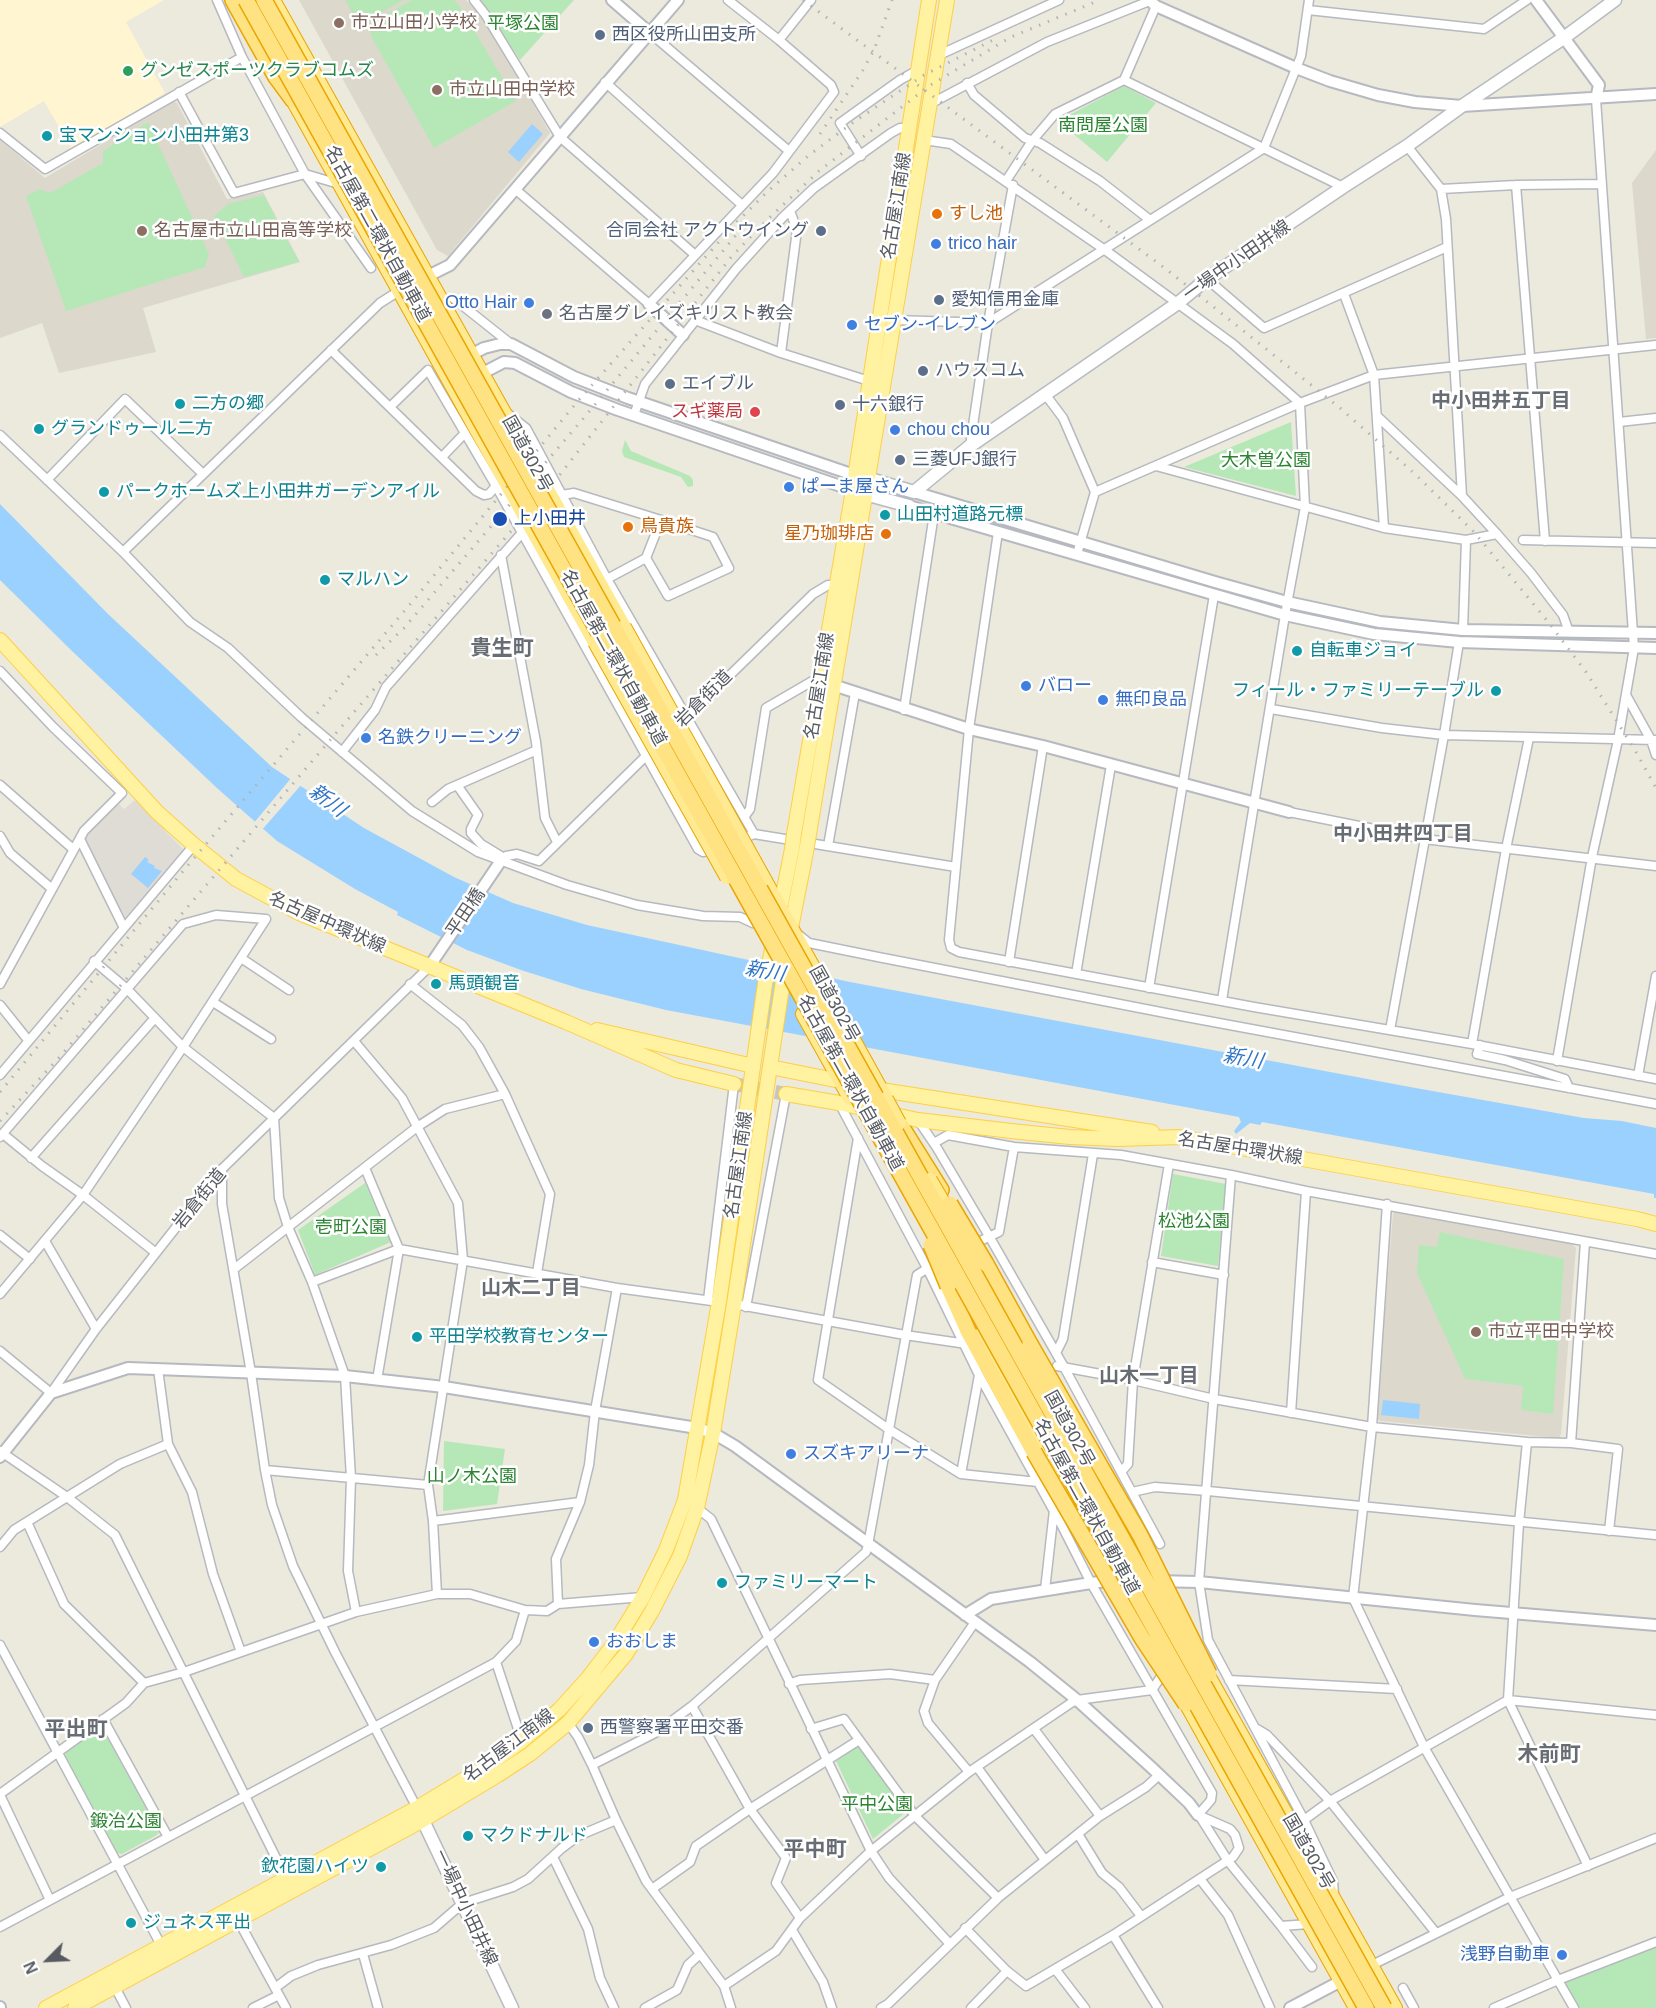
<!DOCTYPE html>
<html>
<head>
<meta charset="utf-8">
<style>
	body { margin:0 }
	#map { position:relative; width:1656px; height:2008px; overflow:hidden; background:#ece9dd; font-family:Arial,sans-serif }
	canvas { display:block }
	.north { position:absolute; left:18px; top:1930px; width:60px; height:60px; -webkit-text-stroke:4px #fff; paint-order:stroke; rotate:246deg; font-size:16px; font-weight:700; line-height:24px; text-align:center; color:#575b61 }
	.north::after { content:''; display:block; margin:auto; width:21px; height:27px; background:#575b61; clip-path:polygon(50% 0,100% 100%,50% 72%,0 100%) }
</style>
</head>
<body>
<div id="map">
<canvas width="1656" height="2008"></canvas>
<div class="north">N</div>
</div>
<script>
const g = document.querySelector('canvas').getContext('2d');
g.lineJoin = 'round';
function fill(path, color) { g.fillStyle = color; g.fill(path, 'evenodd'); }
const poly = rows => new Path2D(rows.map(r => 'M' + r).join(''));
function stroke(path, color, width, dash) { g.strokeStyle = color; g.lineWidth = width; g.lineCap = dash ? 'butt' : 'round'; g.setLineDash(dash || []); g.stroke(path); }
function drawText(font, color, halo, rows, align = 'center') {
  g.font = font + ' Arial,"Noto Sans JP",sans-serif'; g.lineWidth = 5; g.setLineDash([]); g.textBaseline = 'middle'; g.strokeStyle = halo; g.fillStyle = color; for (const [text, x, y, turn = 0] of rows) {
    g.save(); g.translate(x, y); g.rotate((+turn || 0) * Math.PI / 180); g.textAlign = isNaN(turn) ? turn : align; if (halo) g.strokeText(text, 0, 0); g.fillText(text, 0, 0); g.restore();
  }
}
fill(poly([
	[0,0,164,0,126,22,165,93,72,150,44,101,0,127]
]), '#fff5d0');
fill(poly([
	[135,800,184,850,128,917,125,917,85,843,86,837,100,820,118,803,124,809]
]), '#dfdcd6');
fill(poly([
	[299,0,466,0,485,20,550,133,448,256,437,250],
	[173,101,177,103,227,199,263,192,300,262,143,308,156,352,59,373,42,323,0,338,0,140,45,178],
	[1656,150,1656,338,1646,339,1632,183],
	[1396,1212,1572,1244,1576,1248,1561,1434,1559,1438,1380,1421,1376,1417,1393,1214]
]), '#dcd8cc');
fill(poly([
	[345,0,404,0,359,24],
	[412,0,454,0,459,5,516,101,434,148,372,38,368,25],
	[479,0,574,0,520,60],
	[1124,86,1156,103,1107,162,1058,121],
	[148,122,209,254,205,267,66,311,26,196,40,189,50,193,103,163,103,151],
	[264,195,299,262,244,277,214,216,228,204],
	[1291,422,1296,496,1184,467],
	[625,440,631,451,690,476,693,480,693,486,688,487,681,477,624,457,622,451],
	[1173,1174,1226,1184,1218,1266,1161,1256],
	[365,1183,391,1242,315,1275,298,1230],
	[1440,1232,1564,1259,1553,1414,1521,1410,1523,1386,1465,1379,1417,1273,1419,1245,1437,1247],
	[444,1441,505,1449,497,1504,443,1511],
	[98,1729,103,1730,159,1832,157,1835,122,1854,116,1853,65,1756,66,1752],
	[858,1746,906,1812,873,1839,836,1761],
	[1656,1945,1656,2008,1579,2008,1563,1982]
]), '#b6e8b7');
fill(poly([
	[532,124,543,134,519,162,508,152],
	[0,504,108,614,272,767,364,828,454,877,513,903,587,925,850,982,1410,1087,1584,1118,1622,1121,1656,1128,1656,1198,1654,1198,1654,1194,1262,1122,1260,1125,1250,1123,1236,1134,1234,1131,1241,1122,1239,1117,666,1010,581,989,521,970,467,950,397,915,398,912,355,889,277,841,218,789,72,651,0,580],
	[145,857,149,860,147,862,155,866,154,868,162,871,148,888,131,874],
	[1383,1400,1420,1404,1419,1419,1381,1415]
]), '#9bd1ff');
fill(poly([
	[292,777,302,784,261,831,253,824]
]), '#ece9dd');
stroke(poly([
	[734,1084,786,1094]
]), '#c7c6be', 14, [14, 7]);
const minor = poly([
	[217,0,242,57,305,174,371,268],
	[474,0,485,14,560,137,694,254],
	[1308,10,1484,29,1527,0],
	[650,33,789,151],
	[779,40,811,0],
	[939,55,1059,0],
	[1124,80,1343,187],
	[605,82,742,205],
	[967,83,974,95,1025,138,1040,143,1100,181,1150,220],
	[179,92,234,193,305,174,339,184],
	[930,104,1047,42,1152,0],
	[0,133,45,169,242,57],
	[924,140,951,144,1105,250,1233,344,1300,403,1305,507,1285,615,1222,1000],
	[1407,146,1441,189,1516,185,1601,184],
	[861,156,840,123,900,80,918,70],
	[1006,181,1032,141,1055,114,1124,80,1156,6],
	[1516,185,1545,541],
	[515,189,649,304,773,173,834,92,831,85,779,40,728,0],
	[1441,189,1446,219,1462,496],
	[1207,279,1264,328,1447,247],
	[1344,294,1374,375,1384,528],
	[453,298,511,344],
	[695,320,781,353,869,381],
	[895,320,988,323,1264,148,1301,56,1309,0],
	[331,350,476,491,484,495,489,494,496,486],
	[781,353,797,230,790,211],
	[1045,394,1063,418,1095,492,1077,554],
	[390,407,428,370,496,486,698,849,703,852,714,850],
	[506,412,526,428,532,439,607,579,754,834],
	[634,415,645,384,736,269,783,217,814,188,891,133,900,128,909,128],
	[1377,416,1462,496,1497,534,1531,573,1563,615,1569,632],
	[1619,422,1656,418],
	[0,435,123,552,190,622,228,648,301,717,412,811,478,852,567,885,637,905,703,916,740,917,753,923],
	[970,446,988,323,1013,185],
	[442,457,465,433],
	[1156,466,1384,528,1466,540,1497,534],
	[47,480,125,399,203,474],
	[1095,492,1300,403,1374,375,1656,345],
	[562,495,574,493,661,520,713,537,729,568,668,596,646,558,661,520],
	[998,532,969,729,949,940,951,948,959,952,1254,1007,1472,1044,1656,1079],
	[1523,540,1656,543],
	[123,552,380,303,399,291],
	[501,555,536,742,545,818,557,842],
	[607,579,646,558],
	[1463,630,1466,540],
	[0,671,53,727,122,793,84,831,0,984],
	[1626,695,1651,740,1656,755],
	[1271,709,1382,728,1444,735,1656,740],
	[904,710,934,514],
	[685,719,813,594,828,585,835,585],
	[342,752,375,710,386,687,521,534],
	[0,785,73,849],
	[457,785,478,815,471,829,471,833,481,844,504,858],
	[432,802,448,789,537,750],
	[1289,812,1424,839,1656,866],
	[745,816,750,809,766,708,821,676],
	[0,836,10,853,51,888],
	[80,839,123,926],
	[740,840,754,834,956,867],
	[828,846,855,693],
	[500,862,506,856,517,854,539,861,650,752],
	[799,935,809,943,878,957,1181,1016,1656,1104],
	[241,958,289,990],
	[94,961,127,989,183,1047,274,1118,279,1198,288,1227,312,1282,345,1376,351,1478,348,1571,356,1612],
	[1009,962,1043,746],
	[1076,974,1111,765],
	[410,984,462,1025,479,1047,505,1094,550,1194,537,1273],
	[1149,988,1214,595],
	[213,1002,271,1039],
	[0,1005,28,1040],
	[1390,1030,1444,735,1459,642],
	[354,1041,402,1098,458,1203,463,1260,428,1485,433,1521,437,1594],
	[1472,1044,1506,849,1529,738],
	[1480,1045,1477,1054,1505,1060,1565,1079,1569,1088],
	[1557,1061,1592,857,1618,740,1634,648,1596,99],
	[0,1075,194,845],
	[1638,1076,1656,976],
	[839,1103,927,1268,979,1375,1061,1524,1091,1583,1212,1793,1211,1800,1198,1815],
	[918,1120,937,1148,989,1236,1064,1367,1160,1544],
	[3,1134,42,1166,83,1195,156,1253],
	[0,1137,183,924,216,915,266,919,183,1047,83,1195,0,1294],
	[858,1138,818,1380,890,1430,961,1474,1038,1482],
	[934,1143,948,1135,1014,1147,1121,1155,1231,1175,1306,1191,1656,1254],
	[31,1158,154,1019],
	[365,1168,399,1249,377,1380],
	[222,1169,222,1204,251,1373,265,1470,272,1505,293,1566,335,1652,417,1808],
	[1231,1175,1199,1582,1208,1640,1304,1820,1333,1881,1334,1895],
	[1387,1204,1372,1427,1353,1598,1424,1747,1574,2008],
	[0,1235,30,1259],
	[45,1241,96,1329],
	[972,1245,999,1232,1014,1147],
	[1152,1262,1224,1275],
	[234,1269,417,1127,445,1109,505,1094],
	[312,1282,399,1249,617,1288,719,1302],
	[708,1300,734,1084],
	[734,1304,905,1335,967,1344],
	[746,1307,786,1094],
	[0,1351,51,1393,96,1329,222,1169,429,967],
	[1056,1353,1063,1339,1093,1154],
	[1057,1366,1133,1380,1214,1399,1372,1427,1527,1442,1571,1443,1618,1449,1609,1531],
	[158,1369,168,1444,192,1492,213,1574,241,1652],
	[1291,1413,1306,1191],
	[1527,1442,1519,1523,1508,1700,1588,1866],
	[1571,1443,1585,1242],
	[0,1451,67,1497,115,1535,286,1878],
	[265,1470,428,1485],
	[1121,1472,1128,1464,1133,1380,1169,1164],
	[961,1474,979,1375],
	[1132,1492,1155,1487,1208,1491,1656,1535],
	[697,1508,711,1519,871,1851,889,1878,949,1943],
	[433,1521,580,1502],
	[27,1522,64,1604,144,1683],
	[0,1547,14,1530,120,1464,168,1444],
	[1045,1590,1054,1510],
	[558,1604,643,1597],
	[0,1645,161,1945],
	[496,1662,522,1741],
	[1229,1680,1397,1689],
	[789,1684,800,1680,890,1674,935,1680],
	[692,1706,750,1809,786,1858,776,1883,800,1918],
	[103,1719,168,1837],
	[568,1723,578,1737,592,1765,616,1820,646,1881,724,1986,731,2008],
	[811,1729,844,1719,915,1816,998,1898],
	[1034,1729,1100,1816],
	[1257,1729,1267,1735,1330,1801,1436,1933],
	[592,1765,657,1732,692,1706,866,1552,868,1545,917,1275,931,1266],
	[977,1767,1045,1860],
	[969,1772,928,1723,924,1711,935,1680,975,1622],
	[0,1794,126,1703,144,1683,184,1672,356,1612,437,1594,470,1594,525,1610,547,1611,558,1604,556,1559,580,1502,589,1465,595,1411,617,1288],
	[0,1795,50,1900],
	[1199,1815,1228,1861,1281,1926,1309,1924],
	[1304,1820,1330,1801,1508,1700,1656,1715],
	[1078,1834,1102,1873,1119,1887,1141,1916],
	[553,1857,588,1929,600,1978,614,2008],
	[1200,1879,1228,1915,1270,2008],
	[652,1889,690,1862,696,1846,750,1809,859,1740],
	[238,1920,286,2008],
	[1281,1926,1312,1967],
	[0,1927,496,1662,516,1641,525,1610],
	[965,1928,1007,1971,1026,1986,1113,1935,1233,1857,1239,1848,1235,1835,1230,1829,1198,1815],
	[792,1930,823,1982,832,2008],
	[1113,1935,1158,2008],
	[363,1954,378,2008],
	[1368,1967,1510,1897,1656,1838],
	[1055,1969,1085,2008],
	[724,1986,776,1951,800,1918,871,1851,969,1772,1071,1703,1077,1700,1152,1690,1166,1669],
	[115,1987,126,2008],
	[275,1988,291,1976,318,1965,391,1945,434,1928,463,1903,513,1887,528,1879,562,1848,578,1836,616,1820],
	[1403,1988,1414,2008],
	[253,2008,279,1995],
	[645,2008,677,1990,688,1965,700,1954],
	[881,2008,888,2004,998,1898,1100,1816,1146,1787,1159,1775],
	[971,2008,1007,1971],
	[1494,2008,1558,1980,1656,1942]
]);
const tertiary = poly([
	[612,0,650,33],
	[1149,0,1156,6,1296,68,1330,81,1378,95,1415,102,1462,106,1656,94],
	[1536,0,1599,85,1596,99],
	[422,279,450,265,678,0],
	[649,304,683,335],
	[467,357,484,348,500,344,511,344,574,377,628,398,854,475],
	[477,376,504,362,515,363,571,392,618,410,858,492],
	[914,492,1215,582,1287,602,1380,622,1463,630,1656,633],
	[909,506,1285,615,1374,634,1459,642,1656,648],
	[833,685,969,729,1043,746,1289,812],
	[429,967,500,862],
	[0,1457,51,1393,128,1368,345,1376,444,1387,697,1428,713,1433,735,1446,1030,1662,1077,1700,1152,1768,1189,1803,1198,1815],
	[965,1615,991,1599,1091,1583,1117,1580,1154,1581,1199,1582,1475,1610,1656,1625],
	[0,2007,0,2008],
	[1290,2008,1341,1981]
]);
const secondary = poly([
	[860,476,914,492,970,446,1178,303,1207,279,1343,187,1407,146,1462,106,1565,37,1615,0],
	[865,494,909,506],
	[419,1812,512,2008]
]);
const primary = poly([
	[0,640,157,812,194,845,236,879,299,913,566,1022,676,1070,734,1084],
	[794,834,853,490,929,0],
	[809,834,947,0],
	[790,933,806,852],
	[597,1030,753,1066],
	[770,1067,840,1081],
	[881,1090,1152,1132],
	[786,1094,839,1103,918,1120,1011,1131,1070,1137,1118,1139,1180,1137,1637,1219,1656,1224],
	[46,2008,417,1808,491,1763,522,1741,559,1710,588,1678,614,1644,643,1597,666,1550,685,1500,719,1302,765,984,792,849],
	[75,2008,423,1820,498,1775,530,1754,568,1723,626,1654,652,1611,680,1556,697,1508,713,1433,734,1304,786,961]
]);
const trunk = poly([
	[273,0,624,627],
	[288,91,595,642],
	[764,879,886,1099],
	[803,1014,850,1098],
	[982,1334,1119,1583],
	[1202,1665,1395,2008],
	[1181,1694,1356,2008]
]);
const motorway = poly([
	[233,0,276,77,293,100],
	[901,1126,941,1190],
	[986,1264,1030,1344],
	[948,1286,968,1331,1034,1452]
]);
stroke(minor, '#b6b9bf', 11);
stroke(tertiary, '#b6b9bf', 14);
stroke(secondary, '#b7bbc2', 15);
stroke(primary, '#ffcf44', 16);
stroke(trunk, '#eaa600', 16);
stroke(motorway, '#eaa600', 18);
stroke(minor, '#fff', 8);
stroke(tertiary, '#fff', 10);
stroke(secondary, '#fff', 12);
stroke(primary, '#fff2a0', 14);
stroke(trunk, '#ffea91', 14);
stroke(motorway, '#ffe282', 15);
stroke(poly([
	[803,0,1166,269,1340,408,1415,474,1474,532,1549,623,1586,672,1636,752,1656,788],
	[820,134,863,70,874,50,892,0],
	[376,655,404,628,588,413,737,234],
	[0,1092,184,870,412,602,577,402,732,227,768,191,808,156,855,121,924,75,995,39],
	[0,1121,57,1060,355,711,558,477,732,256,767,220,819,171,929,86,1011,37,1100,0]
]), '#b2b3b4', 3, [1.5, 8]);
const primaryBridge = poly([
	[792,849,794,834],
	[806,852,809,834]
]);
const trunkBridge = poly([
	[624,627,764,879],
	[595,642,727,877],
	[886,1099,899,1123],
	[930,1180,952,1218]
]);
const motorwayBridge = poly([
	[246,0,1366,2008],
	[264,0,1384,2008],
	[950,1204,986,1264],
	[931,1245,948,1286],
	[1030,1344,1140,1535,1209,1674],
	[1034,1452,1142,1638,1186,1704]
]);
stroke(primaryBridge, '#ffcf44', 16, []);
stroke(trunkBridge, '#eaa600', 16, []);
stroke(motorwayBridge, '#eaa600', 18, []);
stroke(primaryBridge, '#fff2a0', 14);
stroke(trunkBridge, '#ffea91', 14);
stroke(motorwayBridge, '#ffe282', 15);
for (const [x, y, r, color] of [
	[339,23,6,"#8d6e63"],
	[600,35,6,"#5c6f8a"],
	[128,71,6,"#2e9e5b"],
	[437,90,6,"#8d6e63"],
	[47,136,6,"#0f9aa8"],
	[937,214,6,"#e8710a"],
	[142,231,6,"#8d6e63"],
	[821,231,6,"#5c6f8a"],
	[936,244,6,"#3f7fe0"],
	[939,300,6,"#5c6f8a"],
	[529,303,6,"#3f7fe0"],
	[547,314,6,"#6b7280"],
	[852,325,6,"#3f7fe0"],
	[923,371,6,"#5c6f8a"],
	[670,384,6,"#5c6f8a"],
	[180,404,6,"#0f9aa8"],
	[840,405,6,"#5c6f8a"],
	[755,412,6,"#e0444e"],
	[39,429,6,"#0f9aa8"],
	[895,430,6,"#3f7fe0"],
	[900,460,6,"#5c6f8a"],
	[789,487,6,"#3f7fe0"],
	[104,492,6,"#0f9aa8"],
	[885,515,6,"#0f9aa8"],
	[500,519,8,"#1a4fb4"],
	[628,527,6,"#e8710a"],
	[886,534,6,"#e8710a"],
	[325,580,6,"#0f9aa8"],
	[1297,651,6,"#0f9aa8"],
	[1026,686,6,"#3f7fe0"],
	[1496,691,6,"#0f9aa8"],
	[1103,700,6,"#3f7fe0"],
	[366,738,6,"#3f7fe0"],
	[436,984,6,"#0f9aa8"],
	[1476,1332,6,"#8d6e63"],
	[417,1337,6,"#0f9aa8"],
	[791,1454,6,"#3f7fe0"],
	[722,1583,6,"#0f9aa8"],
	[594,1642,6,"#3f7fe0"],
	[588,1728,6,"#5c6f8a"],
	[468,1836,6,"#0f9aa8"],
	[381,1867,6,"#0f9aa8"],
	[131,1923,6,"#0f9aa8"],
	[1562,1955,6,"#3f7fe0"]
]) { const dot = new Path2D(); dot.arc(x, y, r, 0, 2 * Math.PI); g.fillStyle = color; g.fill(dot); stroke(dot, '#fff', 2); }
drawText('18px', '#785e54', '#fff', [
	["市立山田小学校",351,23],
	["市立山田中学校",449,90],
	["名古屋市立山田高等学校",154,231],
	["市立平田中学校",1488,1332]
], 'left');
drawText('18px', '#2b8431', '#fff', [
	["平塚公園",523,24],
	["南問屋公園",1103,126],
	["大木曽公園",1266,461],
	["松池公園",1194,1222],
	["壱町公園",351,1228],
	["山ノ木公園",472,1477],
	["平中公園",877,1805],
	["鍛冶公園",126,1822]
]);
drawText('18px', '#4e5e75', '#fff', [
	["西区役所山田支所",612,35],
	["合同会社 アクトウイング",809,231,"right"],
	["愛知信用金庫",951,300],
	["ハウスコム",935,371],
	["エイブル",682,384],
	["十六銀行",852,405],
	["三菱UFJ銀行",912,460],
	["西警察署平田交番",600,1728]
], 'left');
drawText('18px', '#27864d', '#fff', [
	["グンゼスポーツクラブコムズ",140,71]
], 'left');
drawText('18px', '#0d838f', '#fff', [
	["宝マンション小田井第3",59,136],
	["二方の郷",192,404],
	["グランドゥール二方",51,429],
	["パークホームズ上小田井ガーデンアイル",116,492],
	["山田村道路元標",897,515],
	["マルハン",337,580],
	["自転車ジョイ",1309,651],
	["フィール・ファミリーテーブル",1484,691,"right"],
	["馬頭観音",448,984],
	["平田学校教育センター",429,1337],
	["ファミリーマート",734,1583],
	["マクドナルド",480,1836],
	["欽花園ハイツ",369,1867,"right"],
	["ジュネス平出",143,1923]
], 'left');
drawText('18px', '#575b61', '#fff', [
	["名古屋江南線",897,206,-81],
	["名古屋第二環状自動車道",377,234,61],
	["一場中小田井線",1237,261,-35],
	["国道302号",527,454,61],
	["名古屋第二環状自動車道",613,658,61],
	["名古屋江南線",820,686,-81],
	["岩倉街道",704,699,-45],
	["平田橋",466,913,-56],
	["名古屋中環状線",327,923,24],
	["国道302号",834,1004,61],
	["名古屋第二環状自動車道",850,1083,61],
	["名古屋中環状線",1240,1149,9],
	["名古屋江南線",739,1165,-82],
	["岩倉街道",200,1199,-51],
	["国道302号",1069,1429,61],
	["名古屋第二環状自動車道",1086,1507,61],
	["名古屋江南線",509,1746,-37],
	["国道302号",1308,1852,60],
	["一場中小田井線",465,1908,65]
]);
drawText('18px', '#c56008', '#fff', [
	["すし池",949,214],
	["鳥貴族",640,527],
	["星乃珈琲店",874,534,"right"]
], 'left');
drawText('18px', '#366cbe', '#fff', [
	["trico hair",948,244],
	["Otto Hair",517,303,"right"],
	["セブン-イレブン",864,325],
	["chou chou",907,430],
	["ぱーま屋さん",801,487],
	["バロー",1038,686],
	["無印良品",1115,700],
	["名鉄クリーニング",378,738],
	["スズキアリーナ",803,1454],
	["おおしま",606,1642],
	["浅野自動車",1550,1955,"right"]
], 'left');
drawText('18px', '#5b616d', '#fff', [
	["名古屋グレイズキリスト教会",559,314]
], 'left');
drawText('18px', '#be3a42', '#fff', [
	["スギ薬局",743,412]
], 'right');
drawText('18px', '#164399', '#fff', [
	["上小田井",514,519]
], 'left');
drawText('bold 20px', '#686d73', '#fff', [
	["中小田井五丁目",1501,401],
	["中小田井四丁目",1403,834],
	["山木二丁目",531,1288],
	["山木一丁目",1149,1376]
]);
drawText('italic 20px', '#3075c4', '#fff', [
	["新川",327,801,37],
	["新川",765,972,10],
	["新川",1243,1059,10]
]);
drawText('bold 21px', '#686d73', '#fff', [
	["貴生町",502,649],
	["平出町",76,1730],
	["木前町",1549,1755],
	["平中町",815,1850]
]);
</script>
</body>
</html>
